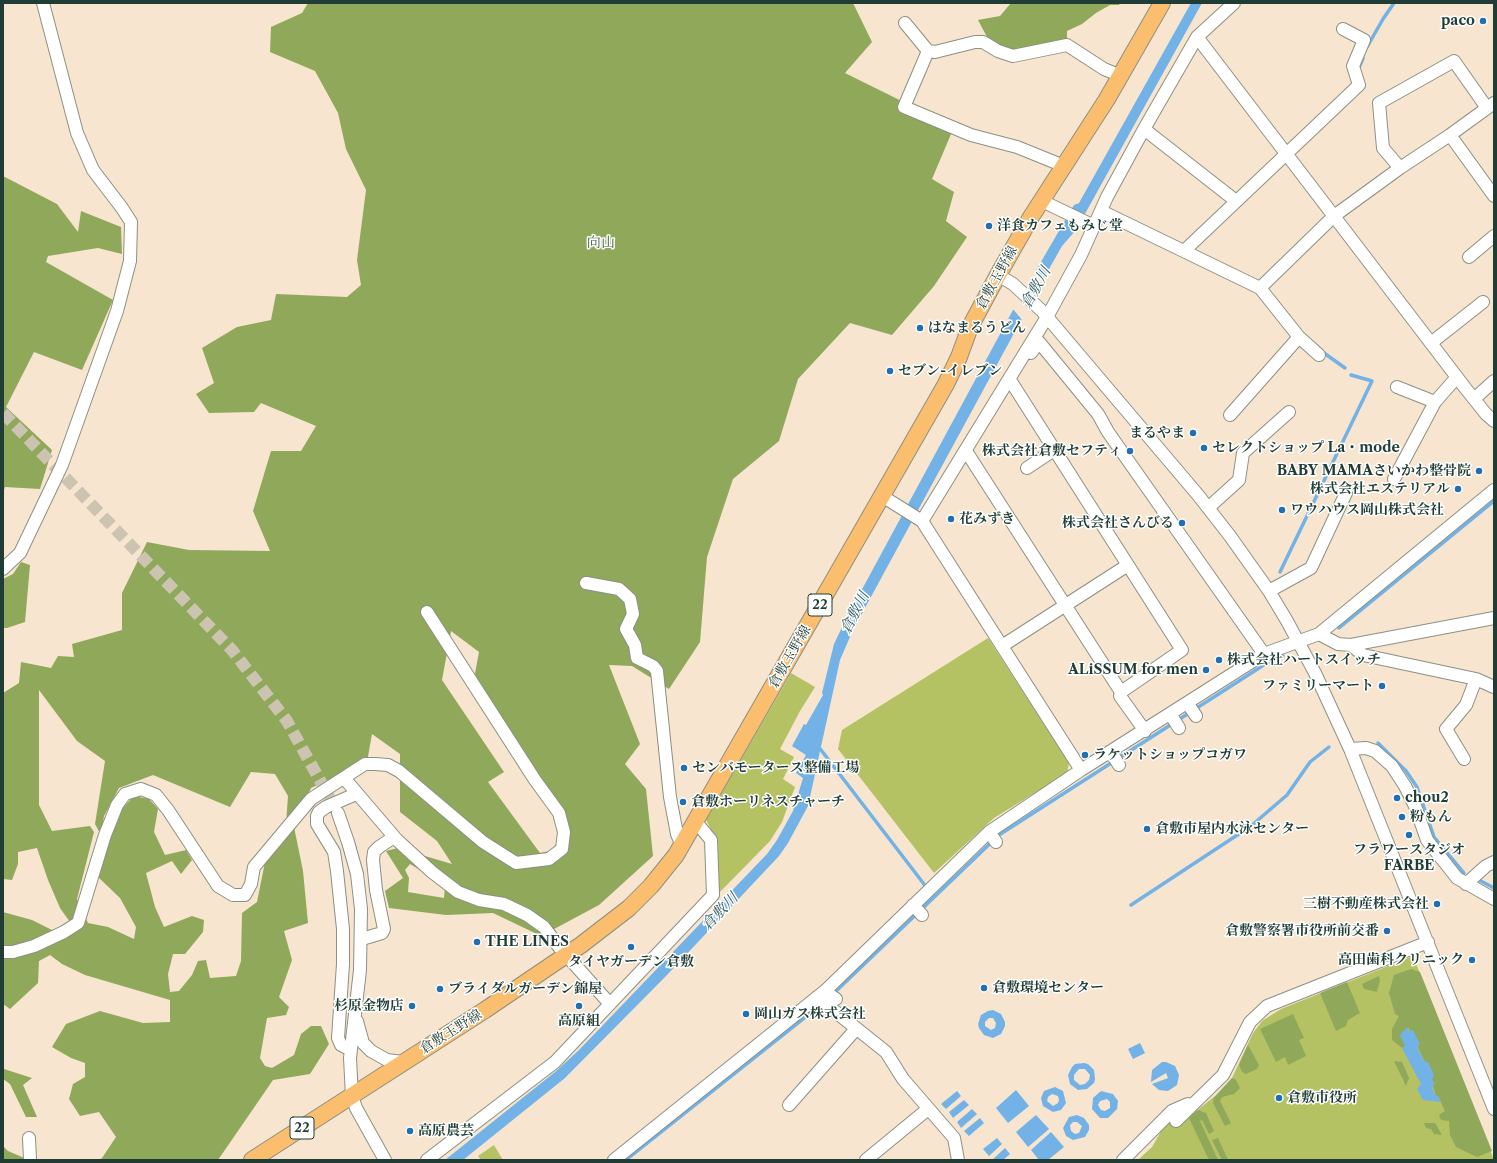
<!DOCTYPE html>
<html>
<head>
<meta charset="utf-8">
<style>
	body { margin:0 }
	#map { position:relative; width:1497px; height:1163px; overflow:hidden; background:#f7e5d0; font-family:"Libre Caslon Text",serif }
	canvas { display:block }
	.frame { position:absolute; inset:0; border:4px solid #1f3d34; pointer-events:none }
</style>
</head>
<body>
<div id="map">
<canvas width="1497" height="1163"></canvas>
<div class="frame"></div>
</div>
<script>
const g = document.querySelector('canvas').getContext('2d');
g.lineJoin = 'round';
function fill(path, color) { g.fillStyle = color; g.fill(path, 'evenodd'); }
const poly = rows => new Path2D(rows.map(r => 'M' + r).join(''));
function stroke(path, color, width, dash) { g.strokeStyle = color; g.lineWidth = width; g.lineCap = dash ? 'butt' : 'round'; g.setLineDash(dash || []); g.stroke(path); }
function drawText(font, color, halo, rows, align = 'center') {
  g.font = font + ' "Libre Caslon Text","Noto Serif JP",serif'; g.lineWidth = 3; g.setLineDash([]); g.textBaseline = 'middle'; g.strokeStyle = halo; g.fillStyle = color; for (const [text, x, y, turn = 0] of rows) {
    g.save(); g.translate(x, y); g.rotate((+turn || 0) * Math.PI / 180); g.textAlign = isNaN(turn) ? turn : align; if (halo) g.strokeText(text, 0, 0); g.fillText(text, 0, 0); g.restore();
  }
}
fill(poly([
	[988,638,1069,763,1067,773,994,818,934,873,838,749,842,730],
	[791,673,815,687,800,711,780,749,794,757,783,779,795,787,782,822,770,841,715,897,714,835,706,820],
	[1413,956,1494,1160,1138,1160,1152,1147,1164,1126,1194,1113,1216,1095,1232,1078,1253,1033,1262,1021,1281,1009],
	[494,1145,503,1160,481,1160,478,1156]
]), '#b4c264');
fill(poly([
	[308,3,853,3,872,42,845,73,954,127,932,179,954,192,946,221,967,237,934,286,892,335,850,323,798,379,779,441,733,479,707,557,700,642,669,689,632,666,609,665,640,744,625,764,646,789,653,856,599,905,541,936,493,913,446,915,389,908,385,891,403,878,386,851,398,848,452,864,437,841,400,812,400,754,372,734,367,762,311,788,294,827,303,871,308,923,284,931,292,960,279,997,289,1007,286,1015,267,1018,260,1058,265,1066,272,1068,294,1055,301,1034,311,1026,321,1026,329,1044,310,1074,273,1080,218,1160,99,1160,102,1158,116,1137,99,1112,80,1116,69,1099,73,1084,85,1077,85,1063,71,1058,52,1047,66,1024,100,1011,143,1023,170,1022,170,1000,85,975,62,964,50,955,39,961,38,983,10,1009,3,1004,3,912,32,920,52,930,70,922,60,908,48,880,37,848,18,852,18,864,12,880,3,879,3,693,19,683,21,662,51,668,58,656,74,657,72,644,122,630,122,593,147,542,189,550,270,551,253,511,271,451,301,451,316,426,261,403,254,412,209,413,196,394,214,383,202,348,237,327,271,320,276,294,347,297,361,285,357,260,366,190,346,149,338,113,315,71,270,52,271,27,302,13],
	[451,631,479,652,474,679,559,805,558,842,550,851,540,853,488,782,504,772,442,680],
	[39,690,77,741,105,761,95,824,101,835,104,816,119,788,153,775,230,807,251,772,275,774,288,796,285,838,265,862,257,902,242,913,241,961,236,976,210,978,206,960,198,961,192,975,179,991,170,992,168,974,173,954,185,954,203,932,204,920,192,916,164,927,155,907,146,873,172,861,181,874,192,860,186,850,165,855,154,832,158,809,149,799,134,796,119,812,97,876,120,898,136,927,134,939,108,927,88,923,77,899,94,832,90,826,52,831,39,805],
	[410,864,445,885,444,898,408,892,409,878,405,870],
	[1011,3,1120,3,1119,5,1110,5,1096,13,1082,24,1067,31,1067,39,1062,43,1014,54,987,37,978,20,1000,16],
	[3,176,57,204,78,232,81,211,121,227,122,254,98,248,48,256,46,262,113,300,82,370,34,352,6,407,52,450,40,489,5,487,3,493],
	[21,562,30,565,25,622,7,628,3,628,3,579,13,574],
	[1411,969,1420,972,1492,1151,1477,1157,1456,1147,1450,1135,1449,1121,1441,1120,1439,1115,1445,1111,1438,1096,1436,1096,1425,1062,1408,1027,1405,1046,1402,1048,1392,1040,1392,1029,1399,1016,1395,1014,1389,993,1394,975],
	[1379,976,1380,980,1377,992,1364,989,1362,984],
	[1347,982,1360,1013,1348,1020,1346,1026,1336,1031,1320,993],
	[1293,1014,1304,1038,1299,1040,1306,1056,1288,1065,1285,1057,1276,1062,1260,1029],
	[1248,1045,1259,1065,1257,1069,1246,1074,1242,1072,1239,1065],
	[1394,1061,1402,1062,1409,1078,1406,1086],
	[3,1064,4,1069,32,1078,23,1085,37,1117,26,1117,10,1084,3,1079],
	[1232,1078,1236,1080,1240,1088,1234,1094,1222,1097,1220,1101,1231,1123,1225,1126,1213,1103,1214,1098],
	[1198,1110,1206,1113,1214,1131,1209,1134,1202,1120,1200,1121,1218,1160,1209,1160,1189,1118],
	[1424,1123,1435,1123,1442,1135,1434,1134,1431,1129,1426,1128],
	[1218,1138,1228,1160,1222,1160,1212,1140],
	[3,1146,8,1151,29,1160,3,1160]
]), '#8fa85a');
fill(poly([
	[1191,3,1202,3,1076,230,1062,246,1044,278,853,630,840,660,808,806,788,843,779,856,666,976,565,1078,463,1160,445,1160,555,1072,579,1050,767,854,777,840,793,811,803,778,796,773,806,755,792,746,804,724,806,725,823,695,822,693,834,644,846,619,1013,310,1074,205,1079,203],
	[988,1011,993,1010,1001,1014,1005,1022,1005,1026,1001,1034,993,1038,984,1035,979,1028,978,1024,981,1015],
	[989,1018,993,1018,996,1023,995,1028,991,1030,985,1026,985,1022],
	[1407,1027,1409,1031,1413,1030,1420,1044,1417,1047,1421,1055,1425,1062,1428,1062,1434,1075,1432,1079,1435,1084,1432,1087,1435,1095,1438,1096,1441,1102,1423,1100,1417,1089,1421,1084,1402,1048,1405,1046,1400,1035],
	[1140,1043,1145,1053,1133,1059,1128,1049],
	[1162,1062,1166,1062,1175,1066,1179,1075,1177,1085,1168,1091,1159,1090,1152,1084,1168,1078,1166,1073,1151,1082,1152,1070],
	[1084,1063,1088,1064,1094,1070,1095,1079,1094,1083,1087,1089,1078,1090,1070,1084,1068,1075,1072,1067,1075,1064],
	[1079,1069,1085,1069,1090,1075,1089,1080,1085,1084,1080,1085,1074,1080,1074,1075],
	[1055,1087,1063,1091,1066,1103,1061,1110,1053,1112,1043,1106,1041,1098,1044,1091],
	[1052,1094,1058,1096,1059,1100,1058,1103,1053,1106,1047,1101,1048,1097],
	[1016,1090,1029,1106,1008,1123,996,1108],
	[957,1091,961,1096,946,1109,941,1104],
	[1101,1091,1113,1094,1118,1101,1117,1109,1108,1118,1100,1118,1092,1109,1093,1098],
	[1107,1099,1110,1102,1110,1108,1105,1111,1101,1110,1098,1105,1100,1101],
	[964,1100,969,1105,953,1118,949,1112],
	[972,1109,977,1114,961,1128,957,1122],
	[1036,1115,1049,1129,1028,1147,1016,1132],
	[1077,1115,1084,1118,1089,1125,1089,1130,1085,1137,1073,1140,1066,1136,1063,1128,1069,1117],
	[1073,1122,1077,1122,1082,1126,1079,1133,1075,1134,1071,1131,1070,1125],
	[980,1118,984,1123,969,1136,964,1131],
	[1051,1132,1064,1147,1048,1160,1039,1160,1031,1150],
	[997,1138,1002,1144,989,1156,983,1149],
	[1005,1148,1010,1154,1003,1160,992,1160]
]), '#72b2e6');
fill(poly([
	[1033,270,1044,282,1023,321,1012,308]
]), '#f7e5d0');
stroke(poly([
	[1367,47,1383,19,1394,3],
	[1358,70,1363,58],
	[1324,353,1345,368],
	[1280,572,1372,381,1351,375],
	[1339,628,1494,501],
	[1378,743,1406,771,1417,787,1434,837,1464,873],
	[818,746,927,888],
	[1477,879,1494,888],
	[1131,905,1251,826,1287,795,1310,762,1329,747],
	[833,994,999,835,1270,661,1283,656],
	[626,1160,822,1004]
]), '#72b2e6', 3.5);
stroke(poly([
	[3,413,232,650,287,721,338,813]
]), '#ccc3b1', 12, [12, 6]);
const minor = poly([
	[905,23,928,51,904,107,971,135,1017,147,1064,166],
	[1197,37,1466,389,1486,414,1494,421],
	[928,51,935,52,975,42,983,42,998,51,1013,56,1067,45,1104,69,1121,76],
	[1144,129,1236,201],
	[1450,135,1494,196],
	[1400,168,1383,148,1379,103,1454,61,1487,108],
	[1042,201,1094,226],
	[1101,211,1260,288,1334,216,1400,168,1450,135,1494,103],
	[1184,251,1359,85,1353,66,1364,40,1343,29],
	[1469,257,1494,236],
	[998,275,1013,284,1042,311,1198,495,1230,536,1269,591,1287,621,1315,673,1350,749,1494,1109],
	[1260,288,1299,337,1319,355],
	[1431,343,1483,302],
	[1031,353,1039,342,1098,414,1108,432,1264,654],
	[1010,380,1182,650,1121,692,1120,696,1145,731],
	[1397,387,1435,402],
	[1474,399,1494,381],
	[1230,415,1299,337],
	[966,451,1121,692],
	[1027,468,1054,450],
	[1394,479,1435,402,1457,377],
	[882,496,922,521,1081,770],
	[1208,508,1239,480,1243,453,1289,412],
	[922,521,1047,317,1081,255,1107,197,1144,129,1197,37,1234,3],
	[3,569,20,553,62,465,117,311,130,261,131,222,122,208,93,170,77,133,43,3],
	[586,583,619,589,630,599,633,614,626,629,635,645,637,658,653,666,657,671,670,797,677,834,682,846],
	[1269,591,1311,568,1346,493],
	[1319,634,1338,644,1351,645,1494,618],
	[1351,645,1363,655,1476,679,1494,687],
	[1002,646,1128,565],
	[1188,704,1196,716],
	[1171,715,1179,728],
	[1350,749,1366,748,1375,751,1392,766,1405,786,1415,806,1427,840,1457,878,1494,899],
	[1111,752,1119,765],
	[1464,759,1446,729,1466,705,1476,679],
	[344,778,397,840,432,872,458,892,479,900,504,904,527,915,544,927,559,947,610,1004],
	[338,813,348,842,357,874,361,909,360,970,350,1058,352,1096,356,1108,385,1160],
	[989,832,996,842],
	[1466,884,1486,866,1494,862],
	[913,905,922,915],
	[362,939,382,933,384,929,376,890,373,860,374,852,379,847,394,837],
	[3,952,13,952,34,946,64,932,78,923,105,835,117,805,125,794,141,789,156,795,168,810,218,886,233,895,245,895,251,884,254,867,311,799,365,764,375,764,388,765,399,771,483,842,516,863,549,859,562,849,564,832,559,813,535,780,427,612],
	[825,991,836,999],
	[817,997,886,1052,903,1079,954,1138,958,1160],
	[357,1021,363,1043,371,1051,387,1060,403,1062],
	[351,1050,341,1045,338,1038,343,964,343,929,337,871,334,852,317,824,317,816,319,812,326,807,356,794],
	[789,1105,856,1029],
	[1176,1121,1223,1075,1250,1022,1267,1006,1428,942],
	[29,1138,30,1160],
	[427,1160,555,1062,713,895,711,840,696,822],
	[614,1160,825,991,989,832,1081,770,1264,654,1319,634,1494,490],
	[866,1160,928,1109],
	[1123,1160,1172,1111,1188,1104]
]);
const major = poly([
	[252,1160,485,1010,581,945,629,908,651,886,676,855,946,384,959,357,970,327,998,275,1031,217,1107,99,1162,3]
]);
stroke(minor, '#8b9182', 14);
stroke(major, '#8b9182', 18);
stroke(minor, '#fff', 12);
stroke(major, '#fbbd6e', 16);
for (const [x, y, r, color] of [
	[1483,21,4,"#1f6fb2"],
	[989,226,4,"#1f6fb2"],
	[920,328,4,"#1f6fb2"],
	[890,371,4,"#1f6fb2"],
	[1193,433,4,"#1f6fb2"],
	[1204,448,4,"#1f6fb2"],
	[1130,451,4,"#1f6fb2"],
	[1479,471,4,"#1f6fb2"],
	[1458,489,4,"#1f6fb2"],
	[1282,510,4,"#1f6fb2"],
	[951,519,4,"#1f6fb2"],
	[1182,523,4,"#1f6fb2"],
	[1219,660,4,"#1f6fb2"],
	[1206,670,4,"#1f6fb2"],
	[1382,686,4,"#1f6fb2"],
	[1085,755,4,"#1f6fb2"],
	[684,768,4,"#1f6fb2"],
	[1397,798,4,"#1f6fb2"],
	[683,802,4,"#1f6fb2"],
	[1402,817,4,"#1f6fb2"],
	[1147,829,4,"#1f6fb2"],
	[1409,835,4,"#1f6fb2"],
	[1437,904,4,"#1f6fb2"],
	[1387,931,4,"#1f6fb2"],
	[477,942,4,"#1f6fb2"],
	[631,947,4,"#1f6fb2"],
	[1472,960,4,"#1f6fb2"],
	[984,988,4,"#1f6fb2"],
	[440,989,4,"#1f6fb2"],
	[412,1006,4,"#1f6fb2"],
	[579,1006,4,"#1f6fb2"],
	[746,1014,4,"#1f6fb2"],
	[1279,1098,4,"#1f6fb2"],
	[410,1131,4,"#1f6fb2"]
]) { const dot = new Path2D(); dot.arc(x, y, r, 0, 2 * Math.PI); g.fillStyle = color; g.fill(dot); stroke(dot, '#fff', 1.5); }
for (const [x, y, w] of [
	[820,605,24],
	[302,1128,24]
]) { const box = new Path2D(); box.roundRect(x - w / 2, y - 11, w, 22, 3); g.fillStyle = '#fff'; g.fill(box); stroke(box, '#1f3d34', 1); }
drawText('bold 13px', '#1f3d34', null, [
	["22",820,605],
	["22",302,1128]
]);
drawText('bold 14px', '#1f3d34', '#fff', [
	["paco",1475,21,"right"],
	["洋食カフェもみじ堂",997,226],
	["はなまるうどん",928,328],
	["セブン-イレブン",898,371],
	["まるやま",1185,433,"right"],
	["セレクトショップ La・mode",1212,448],
	["株式会社倉敷セフティ",1122,451,"right"],
	["BABY MAMAさいかわ整骨院",1471,471,"right"],
	["株式会社エステリアル",1450,489,"right"],
	["ワウハウス岡山株式会社",1290,510],
	["花みずき",959,519],
	["株式会社さんびる",1174,523,"right"],
	["株式会社ハートスイッチ",1227,660],
	["ALiSSUM for men",1198,670,"right"],
	["ファミリーマート",1374,686,"right"],
	["ラケットショップコガワ",1093,755],
	["センバモータース整備工場",692,768],
	["chou2",1405,798],
	["倉敷ホーリネスチャーチ",691,802],
	["粉もん",1410,817],
	["倉敷市屋内水泳センター",1155,829],
	["フラワースタジオ",1409,850,"center"],
	["FARBE",1409,866,"center"],
	["三樹不動産株式会社",1429,904,"right"],
	["倉敷警察署市役所前交番",1379,931,"right"],
	["THE LINES",485,942],
	["高田歯科クリニック",1464,960,"right"],
	["タイヤガーデン倉敷",631,962,"center"],
	["倉敷環境センター",992,988],
	["ブライダルガーデン錦屋",448,989],
	["杉原金物店",404,1006,"right"],
	["岡山ガス株式会社",754,1014],
	["高原組",579,1021,"center"],
	["倉敷市役所",1287,1098],
	["高原農芸",418,1131]
], 'left');
drawText('14px', '#445e40', '#fff', [
	["向山",601,243]
]);
drawText('14px', '#1f3d34', '#fff', [
	["倉敷玉野線",997,278,-61],
	["倉敷玉野線",790,657,-60],
	["倉敷玉野線",451,1032,-32]
]);
drawText('italic 15px', '#386069', '#fff', [
	["倉敷川",1036,288,-61],
	["倉敷川",855,613,-63],
	["倉敷川",720,912,-46]
]);
</script>
</body>
</html>
